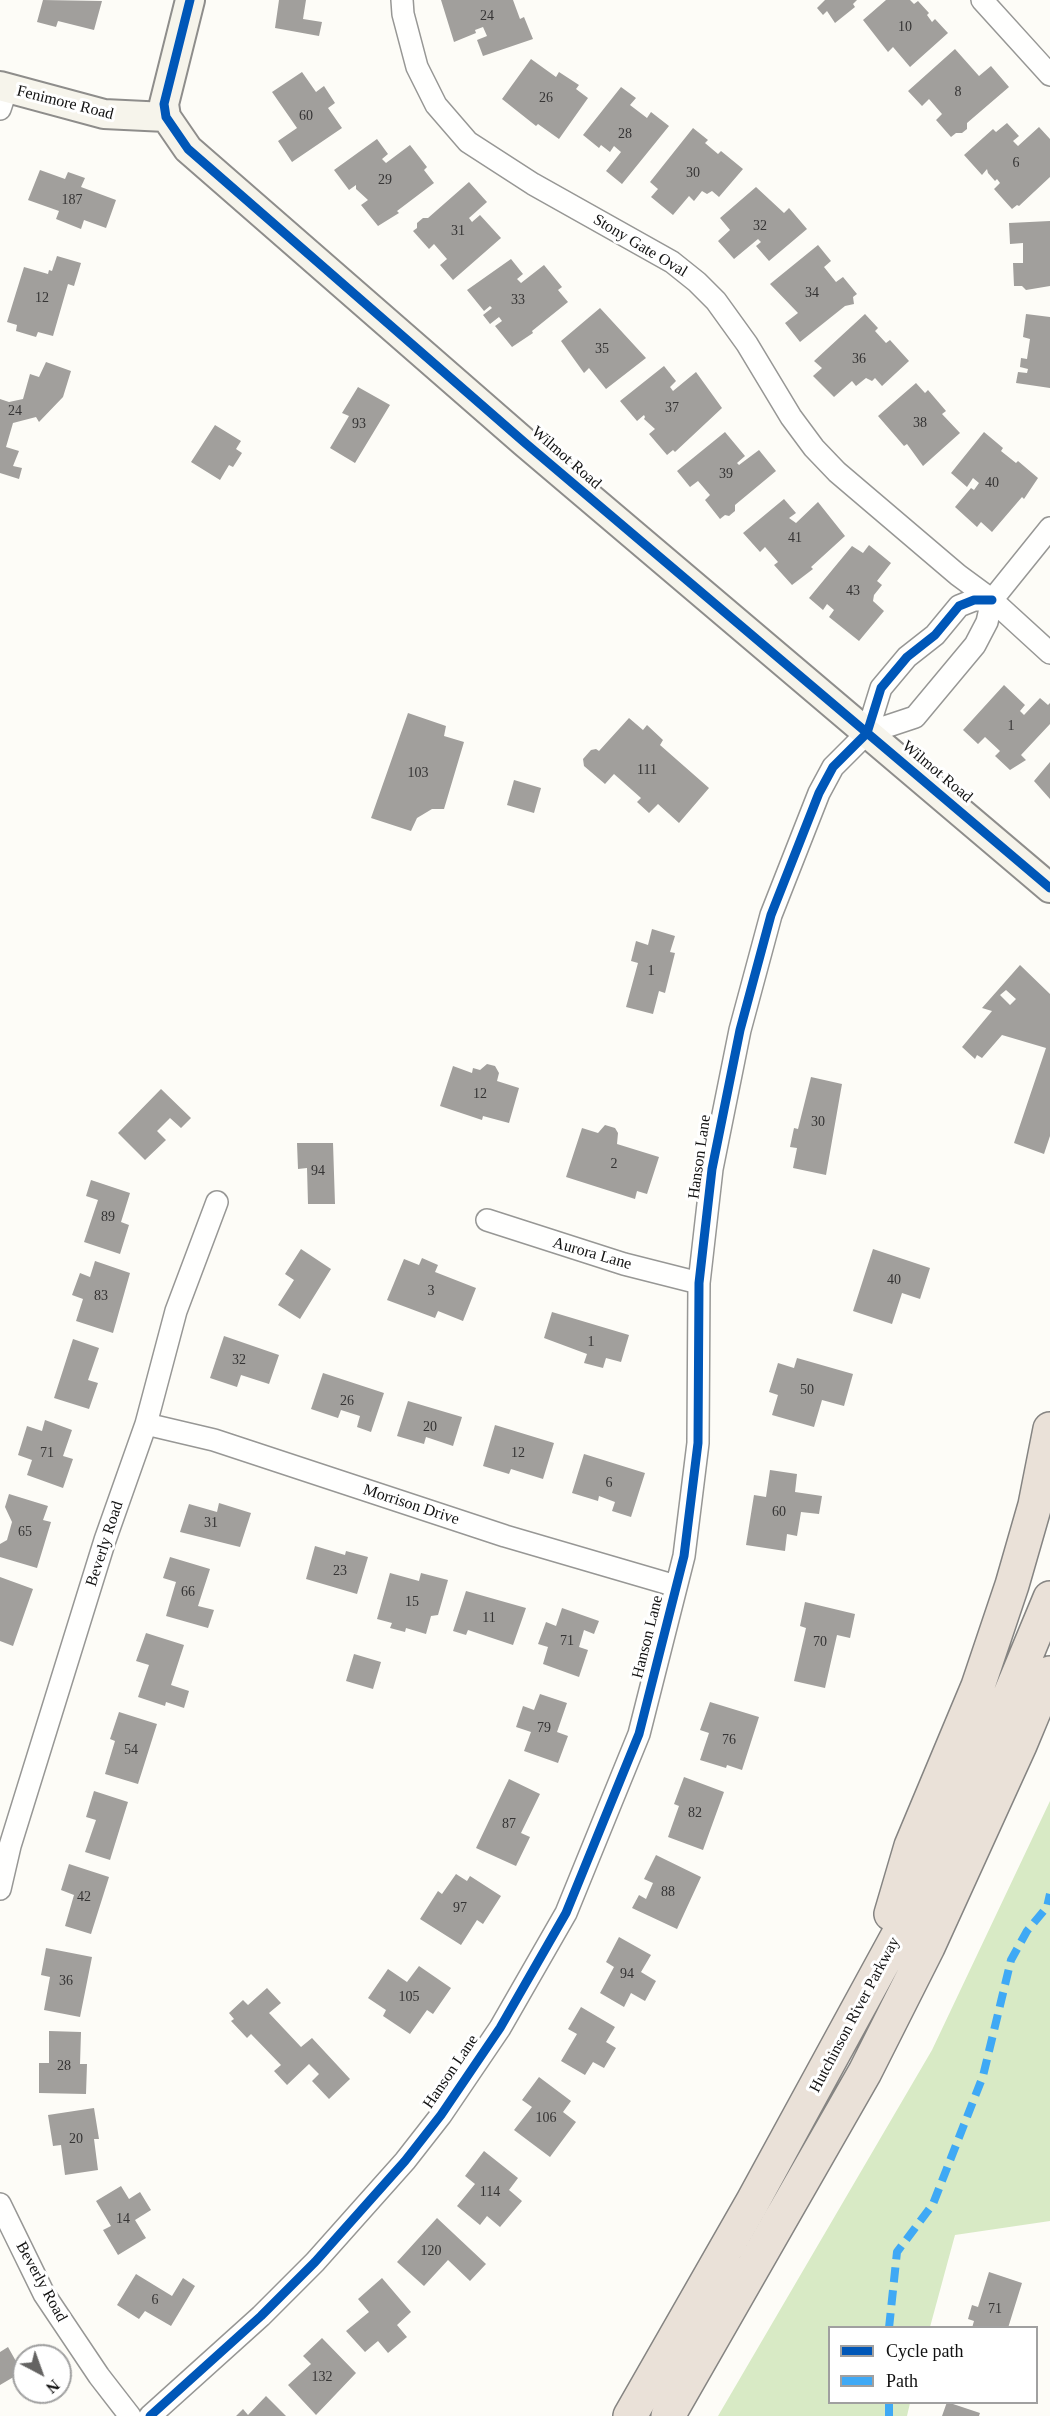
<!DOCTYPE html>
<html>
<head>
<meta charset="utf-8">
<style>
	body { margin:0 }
	#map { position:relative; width:1050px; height:2416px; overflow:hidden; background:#fdfcf7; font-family:Georgia,serif }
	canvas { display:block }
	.legend { position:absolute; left:828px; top:2326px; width:210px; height:78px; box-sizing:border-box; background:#fff; border:2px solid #a0a0a0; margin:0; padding:8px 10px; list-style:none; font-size:18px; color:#111 }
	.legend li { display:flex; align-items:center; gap:12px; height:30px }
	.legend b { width:30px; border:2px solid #a0a0a0 }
	.north { position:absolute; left:12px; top:2344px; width:60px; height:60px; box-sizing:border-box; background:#fff; border:2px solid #a0a0a0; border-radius:50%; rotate:139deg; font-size:16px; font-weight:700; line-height:24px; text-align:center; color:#111 }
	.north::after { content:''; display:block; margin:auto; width:21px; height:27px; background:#646362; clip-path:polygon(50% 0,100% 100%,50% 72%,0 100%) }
</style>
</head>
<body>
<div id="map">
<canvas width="1050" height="2416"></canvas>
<ul class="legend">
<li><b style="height:8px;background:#0057b8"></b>Cycle path</li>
<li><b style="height:8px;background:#3fa9f5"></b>Path</li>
</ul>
<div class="north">N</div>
</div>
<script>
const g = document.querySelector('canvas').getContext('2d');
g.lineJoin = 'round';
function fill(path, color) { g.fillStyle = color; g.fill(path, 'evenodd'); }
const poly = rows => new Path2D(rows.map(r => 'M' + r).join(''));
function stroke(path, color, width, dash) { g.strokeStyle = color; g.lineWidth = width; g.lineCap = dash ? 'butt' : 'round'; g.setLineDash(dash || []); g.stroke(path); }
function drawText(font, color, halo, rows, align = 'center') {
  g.font = font + ' Georgia,serif'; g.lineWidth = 6; g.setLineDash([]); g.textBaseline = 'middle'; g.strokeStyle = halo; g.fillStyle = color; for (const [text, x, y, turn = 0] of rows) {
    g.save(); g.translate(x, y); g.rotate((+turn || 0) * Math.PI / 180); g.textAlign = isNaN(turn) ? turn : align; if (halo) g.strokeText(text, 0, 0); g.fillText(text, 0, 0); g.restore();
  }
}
fill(poly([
	[1050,1801,1050,2221,955,2235,930,2327,830,2328,830,2402,910,2403,907,2416,718,2416,932,2050]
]), '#d8eac5');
fill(poly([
	[43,0,102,1,94,30,58,21,56,27,37,22],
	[279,0,306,0,303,19,322,22,319,36,275,28],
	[441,0,513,0,520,19,524,17,533,39,483,56,477,40,487,36,483,27,475,30,476,33,454,42],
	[825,0,857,0,853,4,855,7,835,23,827,11,823,15,817,8],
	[886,0,910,0,914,4,918,1,929,13,927,15,932,22,935,19,948,33,910,67,893,47,888,52,863,20],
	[955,49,979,76,991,66,1009,87,967,123,967,129,962,133,956,133,951,137,936,120,942,114,929,99,922,106,908,91],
	[531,59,556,77,559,72,579,85,576,89,588,98,559,139,538,124,536,126,502,99],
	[302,72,316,92,324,86,335,103,328,108,342,128,292,162,278,141,297,128,272,92],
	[621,87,636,98,630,105,647,118,651,112,669,126,622,184,606,171,621,152,614,146,610,152,601,145,599,148,583,135],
	[1007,123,1019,136,1013,141,1018,146,1039,127,1050,139,1050,177,1019,206,1017,205,1012,209,994,189,1000,183,997,179,995,181,988,173,987,169,982,175,964,155,993,129,996,132],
	[693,128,708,140,705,143,718,154,721,151,743,169,719,197,712,191,707,194,702,191,694,201,689,196,673,215,651,197,658,189,650,182],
	[377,139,388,154,382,159,386,163,410,145,427,167,424,170,434,183,397,211,399,213,378,226,361,205,368,200,356,189,356,185,349,190,334,170],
	[40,170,65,179,68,172,85,178,81,187,116,200,106,228,84,220,81,229,56,219,59,211,28,200],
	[469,182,487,202,469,218,472,222,480,215,501,238,453,280,440,265,447,259,434,244,429,249,413,231,417,228,417,223,423,218,428,218],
	[756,187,784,213,789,208,807,229,769,261,756,246,761,242,758,239,734,259,718,241,730,230,720,218],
	[1050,221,1050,286,1026,290,1022,286,1014,286,1013,263,1023,263,1023,243,1010,244,1009,223],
	[818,245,831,261,824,267,836,282,843,277,857,294,853,297,854,304,845,306,800,342,785,323,798,313,770,284],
	[57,256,81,263,74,286,68,284,53,336,38,332,36,337,16,331,17,325,7,322,24,267,48,274,49,270,52,271],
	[511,259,523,274,517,279,521,283,544,265,562,287,558,290,568,302,532,331,533,333,512,347,495,326,502,321,499,317,490,324,483,315,492,308,490,306,484,311,467,290],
	[600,308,646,358,606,389,589,368,584,373,561,341],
	[865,314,878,328,875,331,886,343,890,340,909,361,882,386,875,378,872,381,866,378,856,386,852,381,834,397,813,376,822,368,814,361],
	[1026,314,1050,317,1050,388,1016,383,1018,372,1027,373,1028,369,1020,367,1021,358,1027,359,1030,339,1023,337],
	[46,362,71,371,63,397,39,422,36,417,13,423,6,447,19,451,13,466,22,468,19,479,0,473,0,399,9,402,23,399,30,374,39,377],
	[664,366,676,381,670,387,673,391,696,372,722,408,675,452,673,450,667,455,649,434,655,429,644,419,645,417,644,415,637,421,620,401],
	[916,383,925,393,928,390,946,411,942,414,960,433,923,466,907,444,904,446,878,416],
	[358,387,390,405,355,463,330,448,349,416,342,413],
	[215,425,241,441,236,449,242,453,233,467,229,465,220,480,191,462],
	[725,432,745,456,737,463,739,465,759,450,776,471,735,505,735,511,729,516,725,515,720,519,705,500,710,495,698,481,690,487,677,471],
	[984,432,1003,448,1001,451,1016,463,1018,461,1038,478,1024,499,1022,497,992,532,981,522,977,527,955,507,971,488,974,490,979,483,973,478,967,487,951,473],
	[784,499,796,513,789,518,796,523,818,502,845,536,811,567,813,569,792,585,774,565,778,562,765,547,760,552,743,533],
	[869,545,891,563,877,581,882,585,874,595,873,601,884,611,859,641,829,617,834,610,827,604,823,610,809,598,852,546,863,553],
	[1004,685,1025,705,1020,711,1024,715,1040,698,1048,705,1050,703,1050,724,1021,755,1026,760,1010,770,995,756,1000,751,985,737,978,744,963,730],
	[408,713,446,726,444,736,464,742,444,809,432,809,417,818,411,831,371,818],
	[629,718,643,730,647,725,663,740,660,745,709,788,679,823,658,804,649,813,637,802,641,798,614,774,605,784,584,766,583,759,591,750,596,749,599,751],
	[1050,762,1050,799,1034,781],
	[514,780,541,788,534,813,507,805],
	[652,929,675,936,670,952,675,953,665,993,659,991,653,1014,626,1007,638,963,631,961,636,941,648,945],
	[1020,965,1050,994,1050,1136,1044,1154,1014,1143,1046,1048,1002,1035,982,1058,977,1055,975,1059,962,1047,992,1011,982,1008],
	[1006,990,1016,999,1010,1005,1000,995],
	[487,1064,495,1066,499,1073,497,1081,519,1088,509,1123,483,1116,482,1120,440,1106,453,1066,472,1073,473,1068,480,1070],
	[811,1077,842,1084,826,1175,793,1168,797,1148,790,1147,794,1128,798,1129],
	[161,1089,191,1118,181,1128,170,1118,157,1131,166,1140,145,1160,118,1133],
	[605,1125,615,1128,618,1133,617,1144,659,1157,647,1194,637,1191,635,1199,566,1177,582,1128,598,1133],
	[297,1143,333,1143,335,1204,308,1204,307,1168,298,1169],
	[91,1180,130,1193,121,1222,129,1225,120,1254,84,1242,98,1200,86,1196],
	[301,1249,331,1269,300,1319,278,1305,294,1280,285,1274],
	[873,1249,930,1268,920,1299,902,1293,892,1324,853,1311],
	[422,1258,438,1265,435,1272,476,1288,463,1321,438,1311,435,1318,387,1300,404,1259,419,1265],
	[95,1261,130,1273,113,1333,76,1321,83,1299,72,1295,80,1273,90,1277],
	[552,1312,629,1335,621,1362,606,1358,603,1368,584,1363,587,1354,544,1338],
	[224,1336,279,1355,269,1384,241,1375,237,1387,210,1378],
	[73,1339,99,1348,88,1380,98,1383,89,1409,54,1398],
	[797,1358,853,1374,844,1406,822,1400,814,1427,772,1415,778,1395,769,1392,778,1363,794,1368],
	[323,1373,384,1393,371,1432,357,1427,360,1416,341,1410,338,1418,311,1409],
	[408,1401,462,1417,453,1446,426,1437,424,1444,397,1436],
	[45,1420,72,1430,63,1456,73,1459,63,1488,27,1475,32,1460,18,1455,27,1426,42,1431],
	[495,1425,554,1443,543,1479,511,1469,509,1474,483,1466],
	[584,1454,645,1473,631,1517,612,1511,615,1502,599,1496,598,1501,572,1493],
	[770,1470,797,1474,795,1492,822,1496,819,1514,801,1512,797,1536,787,1534,785,1551,746,1545,754,1495,766,1497],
	[9,1494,48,1506,43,1520,51,1522,37,1568,0,1557,0,1544,7,1540,12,1522,5,1507],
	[219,1503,251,1513,240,1547,180,1532,189,1504,217,1512],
	[315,1546,345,1555,346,1551,368,1557,357,1594,306,1579],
	[170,1557,210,1569,198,1606,214,1610,208,1628,166,1616,176,1582,163,1578],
	[390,1573,419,1581,421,1573,448,1580,438,1615,431,1616,426,1634,406,1628,405,1632,390,1628,392,1623,377,1619],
	[0,1577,33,1589,13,1646,0,1641],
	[466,1591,526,1608,513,1645,468,1630,466,1635,453,1631],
	[805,1602,855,1614,850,1638,837,1635,825,1688,794,1681,806,1628,800,1626],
	[562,1608,599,1621,594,1634,584,1630,579,1647,588,1650,579,1677,543,1664,548,1647,538,1644,546,1622,556,1626],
	[146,1633,184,1645,171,1685,189,1691,184,1708,166,1702,165,1706,138,1697,149,1665,136,1661],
	[354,1654,381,1662,373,1689,346,1681],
	[540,1694,567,1703,557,1732,568,1736,558,1763,524,1751,531,1732,516,1727,523,1706,534,1710],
	[710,1702,759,1717,742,1770,727,1765,726,1768,700,1760,709,1733,700,1730],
	[119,1712,157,1724,138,1784,105,1774,115,1741,110,1739],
	[684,1777,724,1792,703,1850,668,1837,679,1806,674,1804],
	[509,1779,540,1794,521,1833,530,1837,516,1866,476,1848],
	[94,1791,128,1802,110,1860,85,1852,96,1820,86,1817],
	[656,1855,701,1877,677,1929,632,1908,639,1895,646,1899,653,1883,644,1879],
	[69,1864,109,1877,91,1934,65,1926,74,1895,61,1890],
	[456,1874,467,1881,470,1876,501,1896,483,1924,477,1920,461,1945,420,1919,438,1891,442,1894],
	[619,1937,651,1955,641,1972,656,1981,645,2001,631,1993,624,2007,600,1993,614,1967,606,1962],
	[46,1948,92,1957,80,2017,44,2010,50,1977,41,1975],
	[419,1966,451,1988,433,2014,427,2010,410,2034,383,2016,386,2010,368,1998,388,1969,407,1982],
	[267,1988,281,2003,269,2013,301,2047,312,2038,350,2079,329,2099,312,2081,319,2074,309,2064,287,2085,274,2071,281,2065,251,2034,247,2038,231,2021,234,2019,229,2013,243,2000,248,2005],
	[581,2007,615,2027,606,2042,616,2048,604,2068,593,2062,585,2075,561,2061,577,2034,568,2029],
	[49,2031,81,2032,80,2064,87,2064,86,2094,39,2093,39,2063,49,2063],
	[539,2077,571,2101,563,2112,576,2122,550,2157,514,2130,532,2107,522,2100],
	[94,2108,99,2139,94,2139,98,2170,65,2175,61,2145,53,2146,48,2115],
	[484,2151,518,2178,509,2190,522,2201,500,2227,487,2216,480,2225,457,2206,475,2184,465,2176],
	[121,2186,129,2199,140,2192,151,2210,135,2220,146,2238,118,2255,103,2230,111,2226,96,2201],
	[437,2218,486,2264,470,2281,448,2260,424,2286,397,2262],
	[989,2272,1022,2283,1008,2328,972,2328,974,2321,968,2319,972,2305,978,2307],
	[136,2274,172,2296,183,2278,195,2286,171,2326,145,2311,139,2319,117,2305],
	[382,2278,411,2312,397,2325,407,2337,388,2353,378,2341,365,2352,346,2331,369,2312,358,2299],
	[322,2338,356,2373,316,2415,288,2385,311,2364,303,2356],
	[8,2347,22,2372,0,2385,0,2352],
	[266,2396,286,2416,236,2416,243,2409,248,2415],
	[947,2402,980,2413,979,2416,942,2416]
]), '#a19f9c');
const street = poly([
	[402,0,403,14,417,67,436,105,468,142,533,184,672,262,697,282,716,301,747,344,791,417,814,448,837,472,958,575,992,600,1050,653],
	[982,0,1050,75],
	[0,109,7,88],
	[867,733,915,717,975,645,987,622,992,600,1050,528],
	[487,1220,624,1264,699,1283],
	[146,1424,214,1440,505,1536,676,1586],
	[0,1889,10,1846,105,1540,146,1424,176,1311,217,1202],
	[0,2204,44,2294,99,2376,130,2416],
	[150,2416,261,2316,315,2262,405,2161,441,2115,500,2028,566,1913,639,1734,684,1556,698,1443,699,1283,712,1169,740,1030,771,915,819,793,833,767,867,733,881,688,907,657,935,635,959,606,974,600,992,600]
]);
const secondary = poly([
	[190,0,164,104,166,117,188,149,524,442,1050,888],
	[0,86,104,114,166,117]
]);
const highway = poly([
	[891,1914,911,1846,978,1686,1012,1585,1035,1505,1050,1429],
	[630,2416,753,2201,903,1926,996,1728,1050,1598],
	[668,2416,865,2072,928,1947,1020,1745,1050,1673]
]);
stroke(street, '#979795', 24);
stroke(secondary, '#8e8d8b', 32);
stroke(highway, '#858482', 36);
stroke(street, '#fffffe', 21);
stroke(secondary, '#f6f4eb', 28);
stroke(highway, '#eae1d8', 33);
stroke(poly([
	[889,2328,897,2252,933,2204,983,2076,1011,1960,1027,1931,1047,1907,1050,1894],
	[889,2416,889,2402]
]), '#3fa9f5', 8, [15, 8]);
stroke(poly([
	[190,0,164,104,166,117,188,149,524,442,1050,888],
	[150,2416,261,2316,315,2262,405,2161,441,2115,500,2028,566,1913,639,1734,684,1556,698,1443,699,1283,712,1169,740,1030,771,915,819,793,833,767,867,733,881,688,907,657,935,635,959,606,974,600,992,600]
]), '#0057b8', 9);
drawText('14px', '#353434', null, [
	["24",487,16],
	["10",905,27],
	["8",958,92],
	["26",546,98],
	["60",306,116],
	["28",625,134],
	["6",1016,163],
	["30",693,173],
	["29",385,180],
	["187",72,200],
	["32",760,226],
	["31",458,231],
	["34",812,293],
	["12",42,298],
	["33",518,300],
	["35",602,349],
	["36",859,359],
	["37",672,408],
	["24",15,411],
	["38",920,423],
	["93",359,424],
	["39",726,474],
	["40",992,483],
	["41",795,538],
	["43",853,591],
	["1",1011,726],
	["111",647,770],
	["103",418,773],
	["1",651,971],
	["12",480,1094],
	["30",818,1122],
	["2",614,1164],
	["94",318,1171],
	["89",108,1217],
	["40",894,1280],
	["3",431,1291],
	["83",101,1296],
	["1",591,1342],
	["32",239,1360],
	["50",807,1390],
	["26",347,1401],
	["20",430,1427],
	["71",47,1453],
	["12",518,1453],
	["6",609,1483],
	["60",779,1512],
	["31",211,1523],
	["65",25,1532],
	["23",340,1571],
	["66",188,1592],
	["15",412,1602],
	["11",489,1618],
	["71",567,1641],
	["70",820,1642],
	["79",544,1728],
	["76",729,1740],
	["54",131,1750],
	["82",695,1813],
	["87",509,1824],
	["88",668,1892],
	["42",84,1897],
	["97",460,1908],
	["94",627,1974],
	["36",66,1981],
	["105",409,1997],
	["28",64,2066],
	["106",546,2118],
	["20",76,2139],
	["114",490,2192],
	["14",123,2219],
	["120",431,2251],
	["6",155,2300],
	["71",995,2309],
	["132",322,2377]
]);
drawText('16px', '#111', '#fff', [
	["Fenimore Road",65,103,14],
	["Stony Gate Oval",640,246,31],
	["Wilmot Road",566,458,41],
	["Wilmot Road",937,772,40],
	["Hanson Lane",700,1157,-82],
	["Aurora Lane",592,1254,16],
	["Morrison Drive",411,1505,18],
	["Beverly Road",105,1544,-72],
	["Hanson Lane",648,1637,-76],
	["Hutchinson River Parkway",855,2015,-62],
	["Hanson Lane",451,2072,-56],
	["Beverly Road",41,2282,61]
]);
</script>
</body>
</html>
